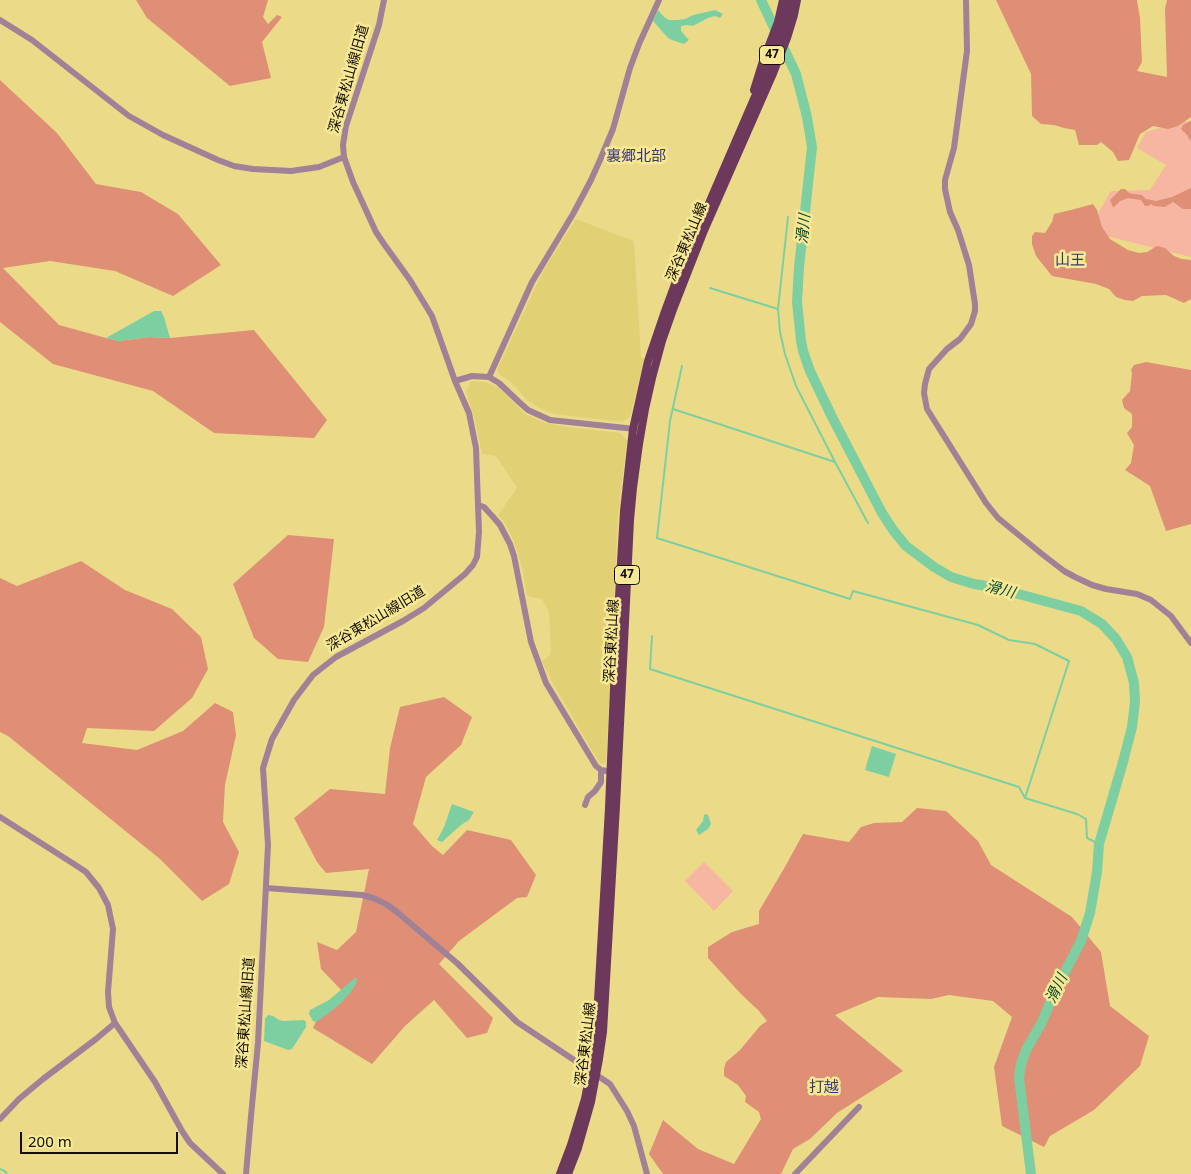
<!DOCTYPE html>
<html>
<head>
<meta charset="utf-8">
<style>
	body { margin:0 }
	#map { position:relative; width:1191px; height:1174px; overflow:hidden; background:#ebdb89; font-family:"Noto Sans",sans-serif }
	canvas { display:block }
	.scale { position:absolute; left:20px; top:1132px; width:158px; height:22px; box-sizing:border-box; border:2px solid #140f00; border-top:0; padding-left:6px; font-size:15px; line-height:18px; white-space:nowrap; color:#140f00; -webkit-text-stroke:4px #f8e896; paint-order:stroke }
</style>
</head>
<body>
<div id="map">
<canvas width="1191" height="1174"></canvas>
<div class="scale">200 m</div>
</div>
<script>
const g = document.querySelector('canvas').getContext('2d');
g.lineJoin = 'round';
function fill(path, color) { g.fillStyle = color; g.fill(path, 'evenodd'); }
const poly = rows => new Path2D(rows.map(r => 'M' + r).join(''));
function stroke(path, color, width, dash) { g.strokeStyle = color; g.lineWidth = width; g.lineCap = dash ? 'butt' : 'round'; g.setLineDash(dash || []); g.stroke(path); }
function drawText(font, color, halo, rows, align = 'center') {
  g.font = font + ' "Noto Sans","Noto Sans JP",sans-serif'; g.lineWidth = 5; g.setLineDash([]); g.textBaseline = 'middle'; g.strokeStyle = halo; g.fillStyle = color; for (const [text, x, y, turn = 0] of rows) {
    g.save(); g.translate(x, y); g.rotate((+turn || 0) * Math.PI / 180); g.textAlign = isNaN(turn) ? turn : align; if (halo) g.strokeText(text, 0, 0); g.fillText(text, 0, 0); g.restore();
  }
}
fill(poly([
	[576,219,634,241,641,357,644,360,630,417,622,422,554,414,539,408,527,400,510,381,500,375,497,370,542,273],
	[471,381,485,382,498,387,525,414,543,422,560,426,620,433,627,440,618,517,606,762,602,764,599,762,553,684,542,661,551,654,549,612,542,599,527,596,522,567,513,539,504,522,498,515,517,488,496,456,482,454,475,420,466,392]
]), '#e2d075');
fill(poly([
	[1185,121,1191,126,1191,257,1094,233,1097,215,1111,191,1150,190,1166,165,1137,148,1146,132],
	[704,862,733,891,714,911,685,881]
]), '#f6b6a1');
fill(poly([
	[136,0,268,0,263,17,268,24,277,15,282,17,262,42,271,78,230,86,147,18],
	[996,0,1137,0,1140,18,1142,62,1137,71,1167,77,1165,9,1167,0,1191,0,1191,117,1178,126,1168,129,1153,126,1140,134,1129,160,1118,161,1113,152,1101,142,1097,145,1079,145,1075,130,1064,128,1054,125,1041,124,1032,116,1031,74],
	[0,80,57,133,96,184,141,192,178,214,221,265,173,296,115,271,50,261,3,268,59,325,106,338,119,341,149,337,170,338,254,330,327,420,314,438,214,433,153,391,53,364,0,322],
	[1190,121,1191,122,1191,142,1187,135,1181,129,1183,125],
	[1191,188,1191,209,1183,209,1173,202,1165,207,1154,206,1151,204,1148,206,1145,206,1141,200,1128,198,1120,201,1114,207,1113,207,1110,200,1121,189,1125,189,1129,193,1134,194,1142,195,1146,199,1156,201,1172,197],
	[1093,204,1097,210,1102,227,1110,239,1128,250,1139,253,1147,252,1157,246,1165,248,1174,256,1182,259,1191,260,1191,299,1184,303,1166,295,1142,296,1133,301,1125,300,1116,297,1109,289,1096,284,1052,276,1036,256,1032,244,1032,236,1035,232,1045,233,1052,222,1054,214,1071,210],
	[1146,362,1191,370,1191,524,1166,531,1150,486,1125,470,1131,463,1134,445,1127,433,1132,427,1132,414,1124,408,1122,400,1130,391,1132,373,1131,370,1134,365],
	[288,535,334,539,324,627,308,662,278,659,254,638,233,584],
	[81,561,125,590,172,609,201,637,208,669,192,698,154,731,87,728,82,743,137,750,183,731,215,703,233,712,236,735,225,785,223,822,239,852,229,884,202,901,160,859,8,736,0,732,0,578,17,586],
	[444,697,472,717,461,745,426,777,413,824,432,846,443,855,467,830,511,840,536,875,527,897,517,898,459,941,439,964,493,1018,487,1033,467,1038,434,1000,405,1026,372,1064,313,1028,321,1011,345,994,321,969,317,942,337,950,356,932,369,869,326,873,317,862,294,818,330,789,385,794,390,748,400,707],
	[917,808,946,811,978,841,991,865,1072,917,1101,952,1110,1006,1149,1036,1140,1066,1094,1110,1050,1136,1044,1147,1002,1126,994,1067,1012,1017,993,1001,949,995,931,999,878,997,835,1015,903,1071,837,1113,810,1139,793,1149,781,1174,663,1174,649,1154,663,1120,698,1149,734,1164,761,1119,759,1112,745,1102,746,1096,738,1085,724,1076,724,1069,726,1062,740,1050,760,1026,767,1021,759,1011,741,994,708,958,708,947,732,932,759,924,759,911,786,865,803,834,849,842,861,827,874,823,902,822]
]), '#df8f75');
fill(poly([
	[658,10,664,17,669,20,677,20,685,19,693,15,702,13,715,10,723,14,720,18,715,16,708,18,693,26,687,25,681,26,681,31,689,40,684,44,672,40,668,38,653,21],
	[154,311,161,311,164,317,170,338,149,337,119,341,106,338],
	[872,746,896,754,889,777,865,770],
	[452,804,474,812,469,820,461,825,442,842,437,840,444,827],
	[706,814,708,815,711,824,708,829,699,835,696,830,703,821,704,815],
	[355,978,357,978,356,984,350,993,341,1003,329,1013,318,1021,314,1022,313,1021,309,1014,310,1010,329,1000],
	[268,1015,273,1016,279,1020,283,1021,304,1020,306,1022,306,1027,292,1049,288,1050,264,1041,265,1019]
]), '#7dcfa2');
stroke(poly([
	[788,217,778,309,780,332,785,354,796,386,835,462],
	[710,288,778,309],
	[682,366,670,421,657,538,850,599,853,591,978,625,1009,640,1035,644,1069,661,1025,798],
	[673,409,835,462,868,523],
	[652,636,650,669,1019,787,1025,798,1077,814,1086,819,1087,838,1099,844],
	[0,1169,6,1172,7,1174]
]), '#7dcfa2', 2);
stroke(poly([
	[761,0,796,74,807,117,812,147,799,267,797,302,801,341,803,351,810,371,832,417,882,513,893,530,906,546,934,567,951,577,974,584,993,587,1081,611,1102,624,1116,639,1127,657,1134,683,1135,702,1132,727,1123,762,1099,844,1097,872,1090,913,1081,941,1056,989,1041,1024,1026,1050,1021,1064,1019,1078,1031,1174]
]), '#7dcfa2', 10);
stroke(poly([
	[966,0,967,51,954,148,945,180,945,189,950,212,958,230,969,265,975,304,975,311,971,324,966,331,960,339,947,349,929,369,925,384,924,393,927,409,986,503,998,518,1042,554,1064,571,1075,577,1092,585,1106,589,1137,594,1151,600,1171,616,1191,643],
	[0,20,32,40,129,116,163,135,218,160,234,166,253,169,291,171,319,167,344,157],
	[489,377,532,282,573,214,591,180,600,160,613,129,630,68,639,44,659,0],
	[455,381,472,376,489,377,499,383,519,402,528,410,550,420,635,429],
	[478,505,484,507,494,518,500,525,510,544,514,556,531,642,546,683,596,766,601,770,613,772],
	[585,805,588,797,595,791,601,782,601,770],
	[0,817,77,866,86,872,99,888,108,905,113,929,108,992,109,1007,115,1023,155,1082,182,1131,190,1143,223,1174],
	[266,888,362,895,373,898,386,904,397,912,457,963,517,1022,610,1084,627,1111,634,1126,647,1174],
	[0,1119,19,1099,43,1079,96,1039,115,1023],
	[246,1174,251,1116,258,1043,268,845,263,768,272,739,294,700,313,675,336,657,403,621,424,608,465,574,473,565,477,557,479,532,476,448,469,413,455,381,432,316,410,280,384,244,376,232,353,182,344,157,343,145,346,126,379,25,384,0],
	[795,1174,859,1107]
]), '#a08196', 6);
stroke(poly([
	[754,90,763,61,778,22,783,0],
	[560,1174,571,1145,585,1099,595,1046,597,1018,609,808,615,665,624,511,633,429,648,361,664,314,681,268,772,57,786,19,790,0],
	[568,1174,578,1148,591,1102,599,1059,603,1032,616,806,630,520,633,488,639,444,645,409,652,378,662,341,674,307,703,233,772,76,787,38,794,15,797,0]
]), '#6c395d', 8);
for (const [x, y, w] of [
	[772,55,25],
	[627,575,25]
]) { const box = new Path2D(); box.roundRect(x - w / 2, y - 9.5, w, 19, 4); g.fillStyle = '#f8e896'; g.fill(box); stroke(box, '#140f00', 1); }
drawText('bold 12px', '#140f00', null, [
	["47",772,55],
	["47",627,575]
]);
drawText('14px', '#140f00', '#f8e896', [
	["深谷東松山線旧道",349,79,-74],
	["深谷東松山線",687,242,-67],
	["深谷東松山線旧道",376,619,-31],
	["深谷東松山線",612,641,-87],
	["深谷東松山線旧道",246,1013,-86],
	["深谷東松山線",586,1044,-83]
]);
drawText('15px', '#353772', '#f8e896', [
	["裏郷北部",636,157],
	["山王",1070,261],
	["打越",824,1088]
]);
drawText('italic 15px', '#04492d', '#f8e896', [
	["滑川",804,229,-84],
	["滑川",1000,590,15],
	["滑川",1057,989,-64]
]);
</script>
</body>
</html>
